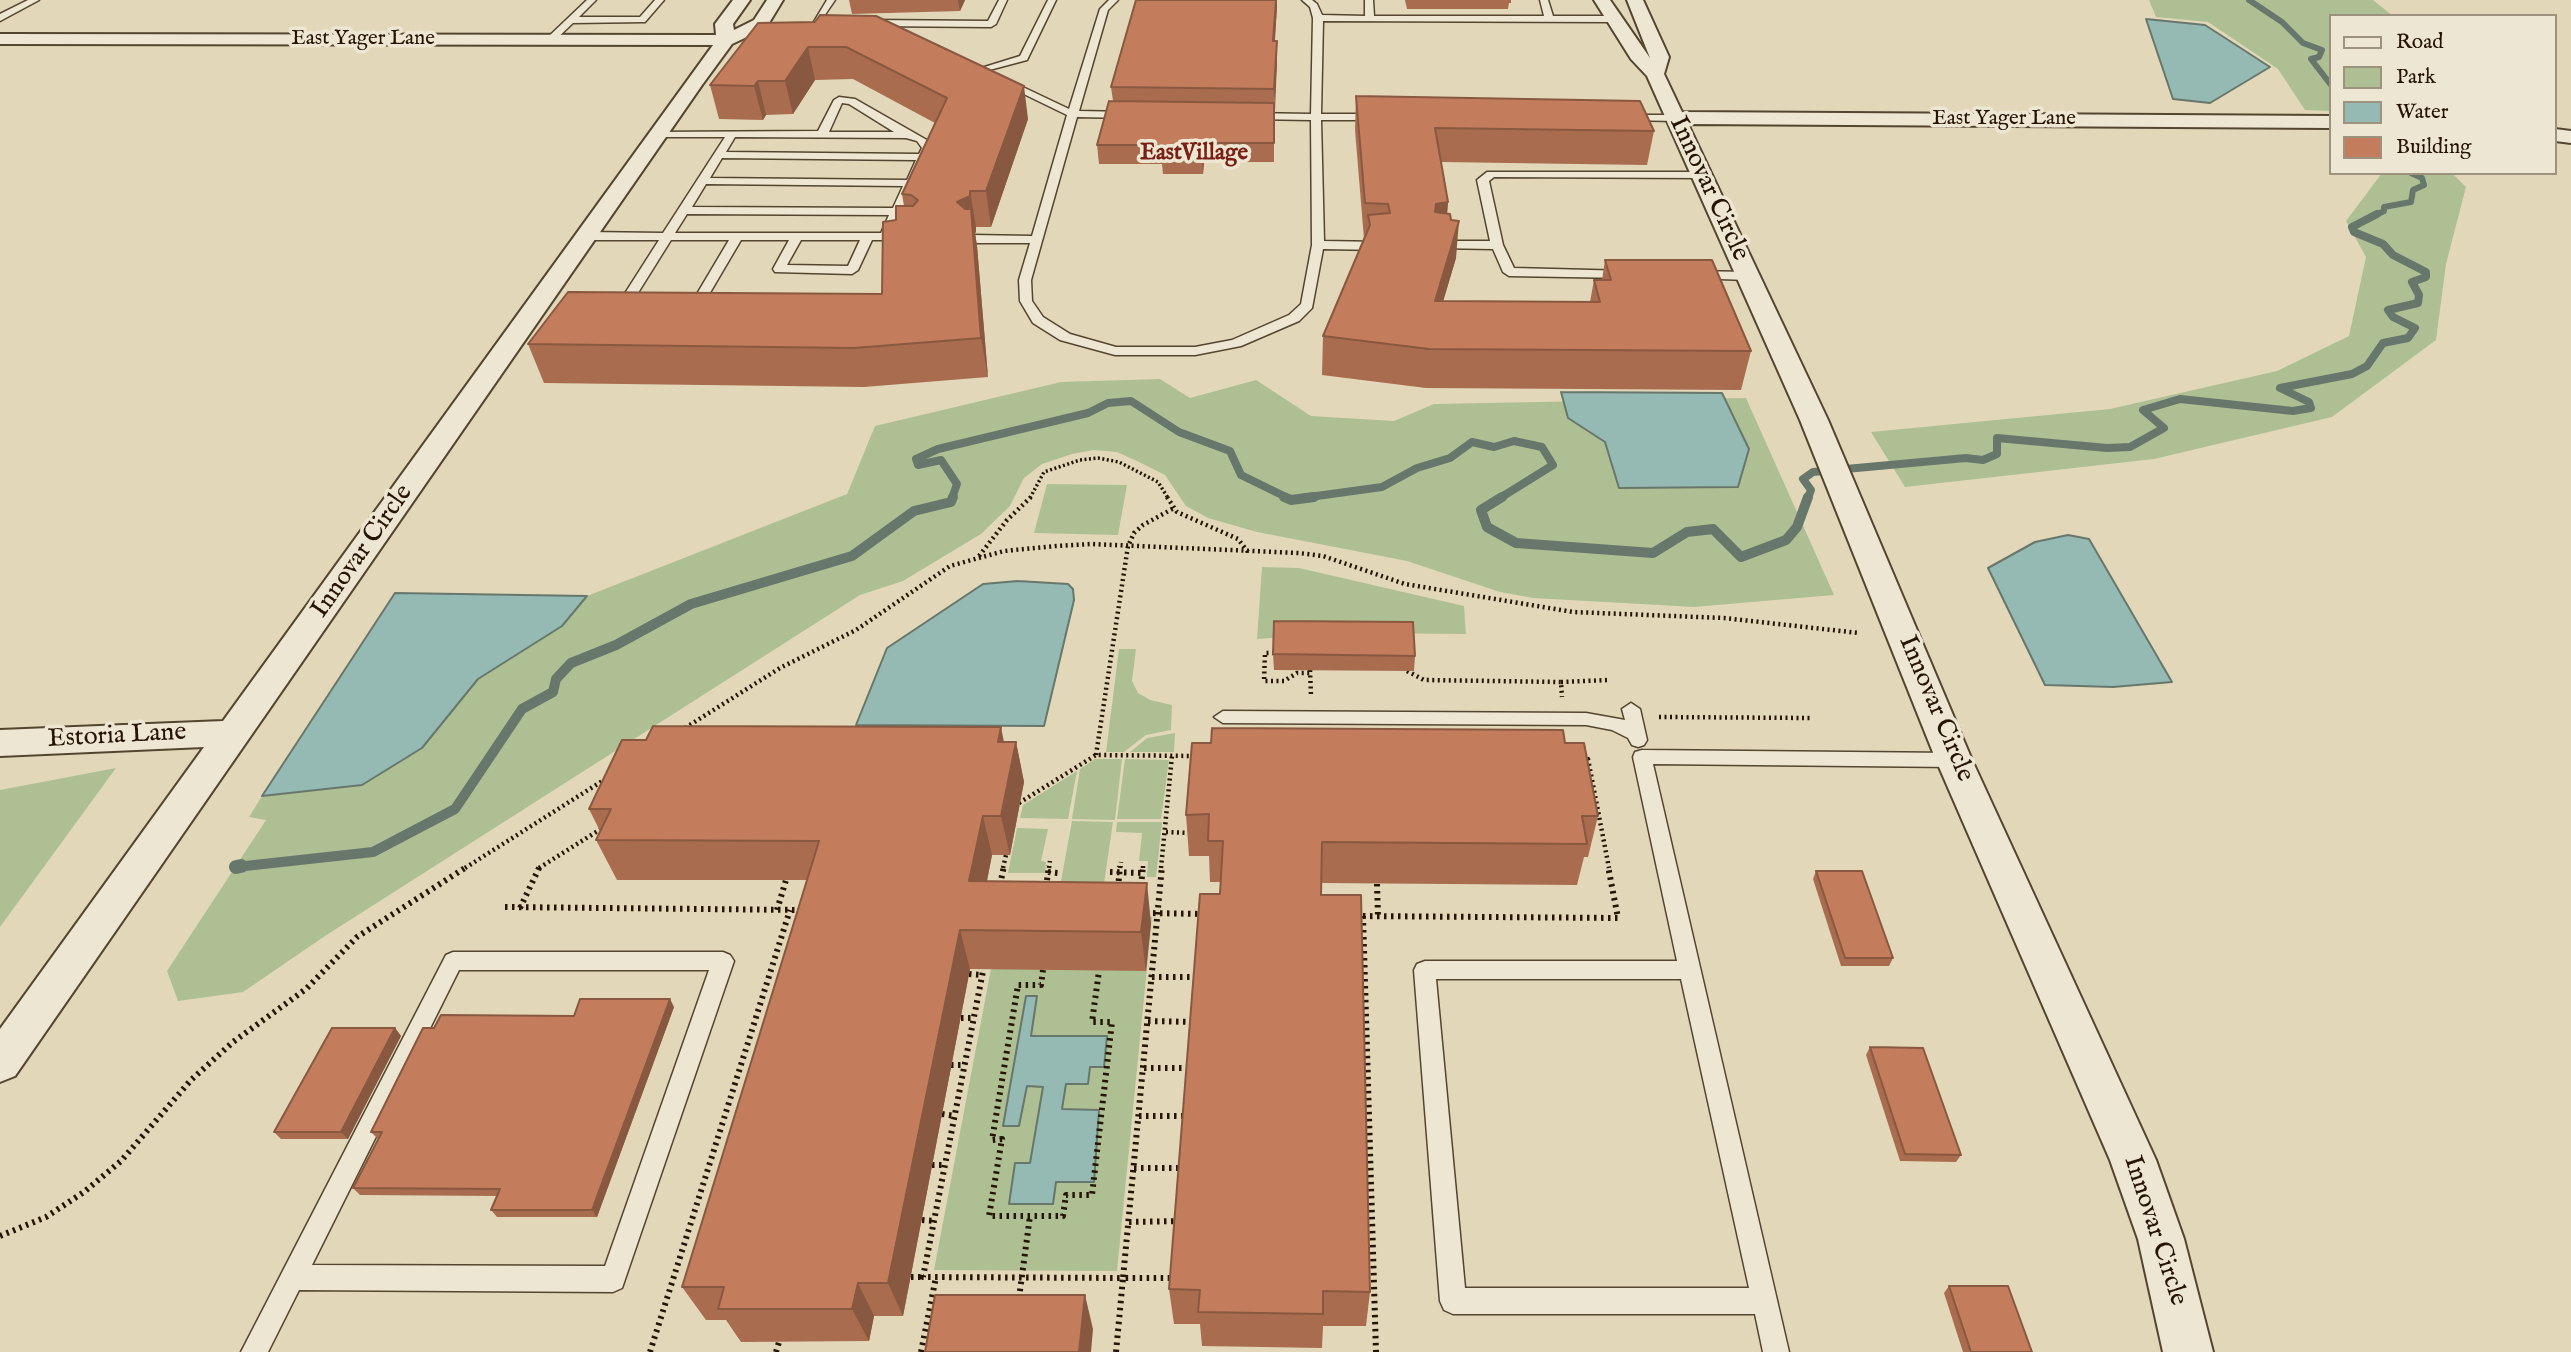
<!DOCTYPE html>
<html>
<head>
<meta charset="utf-8">
<style>
	body { margin:0 }
	#map { position:relative; width:2571px; height:1352px; overflow:hidden; background:#e2d8b9; font-family:"IM FELL English",serif }
	canvas { display:block }
	.legend { position:absolute; left:2329px; top:14px; width:228px; height:161px; box-sizing:border-box; background:#ece6d2; border:2px solid #9c927e; margin:0; padding:9px 12px; list-style:none; font-size:21px; color:#251401 }
	.legend li { display:flex; align-items:center; gap:14px; height:35px }
	.legend b { width:35px; border:2px solid #9c927e }
</style>
</head>
<body>
<div id="map">
<canvas width="2571" height="1352"></canvas>
<ul class="legend">
<li><b style="height:9px;background:#ece6d2"></b>Road</li>
<li><b style="height:19px;background:#aec093"></b>Park</li>
<li><b style="height:19px;background:#95b9b3"></b>Water</li>
<li><b style="height:19px;background:#c47d5c"></b>Building</li>
</ul>
</div>
<script>
const g = document.querySelector('canvas').getContext('2d');
g.lineJoin = 'round';
function fill(path, color) { g.fillStyle = color; g.fill(path, 'evenodd'); }
const poly = rows => new Path2D(rows.map(r => 'M' + r).join(''));
function stroke(path, color, width, dash) { g.strokeStyle = color; g.lineWidth = width; g.lineCap = dash ? 'butt' : 'round'; g.setLineDash(dash || []); g.stroke(path); }
function drawText(font, color, halo, rows, align = 'center') {
  g.font = font + ' "IM FELL English",serif'; g.lineWidth = 7; g.setLineDash([]); g.textBaseline = 'middle'; g.strokeStyle = halo; g.fillStyle = color; for (const [text, x, y, turn = 0] of rows) {
    g.save(); g.translate(x, y); g.rotate((+turn || 0) * Math.PI / 180); g.textAlign = isNaN(turn) ? turn : align; if (halo) g.strokeText(text, 0, 0); g.fillText(text, 0, 0); g.restore();
  }
}
fill(poly([
	[2149,0,2373,0,2393,16,2331,16,2331,111,2305,110,2278,69,2208,22,2156,17],
	[2382,173,2452,173,2466,187,2446,264,2436,340,2332,417,2154,459,1905,487,1871,432,2110,409,2277,371,2349,336,2366,257,2346,221],
	[1160,379,1190,398,1256,380,1311,416,1394,421,1434,404,1746,398,1834,595,1694,607,1533,598,1500,592,1407,561,1257,532,1208,518,1186,506,1165,475,1139,462,1117,452,1094,450,1072,454,1042,464,1024,478,1010,506,981,534,903,581,860,595,325,936,243,992,178,1001,167,971,266,820,249,817,262,796,362,785,422,748,478,679,562,626,587,596,847,494,875,426,1061,382],
	[1047,484,1127,485,1118,535,1034,533],
	[1262,567,1299,568,1464,606,1466,634,1346,633,1257,639],
	[1119,649,1136,649,1132,681,1138,693,1150,700,1172,705,1171,730,1146,735,1124,752,1106,752],
	[1175,733,1174,752,1130,752,1147,738],
	[1095,759,1122,759,1115,820,1072,819,1080,769],
	[1125,759,1169,760,1161,819,1117,819],
	[116,768,0,927,0,790],
	[1077,771,1068,819,1020,818,1023,805],
	[1072,821,1113,822,1101,904,1057,903],
	[1117,822,1162,822,1156,877,1147,877,1148,861,1139,861,1142,833,1116,832],
	[1017,828,1048,829,1041,861,1046,862,1045,873,1008,873],
	[1001,916,1152,917,1117,1271,934,1270]
]), '#aec093');
const water = poly([
	[2146,19,2205,25,2270,67,2210,103,2173,99,2146,19],
	[1561,392,1722,393,1749,449,1738,487,1619,488,1605,442,1568,418,1561,392],
	[2068,535,2089,539,2172,682,2113,687,2045,685,1988,568,2035,542,2068,535],
	[1018,581,1068,584,1073,589,1074,600,1044,726,856,725,887,648,983,584,1018,581],
	[395,593,587,596,562,626,478,679,422,748,362,785,262,796,395,593],
	[1026,996,1037,996,1031,1036,1107,1036,1104,1067,1090,1067,1088,1084,1066,1084,1062,1109,1099,1110,1094,1182,1056,1182,1053,1204,1009,1204,1015,1163,1030,1163,1043,1087,1027,1086,1019,1126,1003,1126,1026,996]
]);
fill(water, '#95b9b3');
stroke(water, '#68776c', 2);
stroke(poly([
	[2249,0,2282,22,2303,43,2322,50,2319,57,2311,59,2331,85],
	[2374,216,2384,211,2384,207,2411,202,2413,190,2424,185,2422,178,2411,173]
]), '#68776c', 6);
stroke(poly([
	[952,498,957,484,941,460,918,465,916,459,938,449,1088,413,1108,403,1131,401,1179,432,1230,451,1241,475,1288,498],
	[1302,498,1382,487,1417,468,1450,458,1472,442,1494,447,1514,441,1542,447,1553,465,1500,498],
	[1808,498,1811,490,1803,479,1813,472,1966,458,1983,460,1997,454,1997,438,2107,448,2130,447,2164,428,2143,410,2180,399,2293,411,2311,408,2309,402,2280,388,2352,374,2367,366,2383,343,2408,338,2415,328,2393,317,2388,310,2418,303,2419,295,2412,282,2426,277,2426,272,2393,255,2383,244,2354,232,2352,227,2377,214]
]), '#68776c', 8);
stroke(poly([
	[1284,497,1291,500,1314,497],
	[1502,497,1481,510,1487,527,1516,543,1653,553,1687,532,1713,529,1741,557,1786,540,1797,527,1808,497],
	[236,867,373,852,455,809,522,709,553,692,556,679,571,663,616,645,691,604,852,556,914,511,951,502,953,497]
]), '#68776c', 10);
stroke(poly([
	[236,867,241,866]
]), '#68776c', 14);
const service = poly([
	[28,0,39,0,0,21,0,14,28,0],
	[587,0,596,0,579,17,640,17,655,0,664,0,645,22,573,23,552,43,546,43,546,39,587,0],
	[827,0,835,0,818,25,812,25,827,0],
	[999,0,1007,0,996,24,991,27,871,26,866,23,871,20,988,21,999,0],
	[1048,0,1056,0,1027,60,978,73,978,69,1020,56,1048,0],
	[1109,0,1118,0,1108,10,1079,111,1128,112,1133,115,1128,118,1077,117,1031,280,1032,301,1043,317,1070,334,1116,347,1195,347,1232,340,1289,315,1301,304,1312,245,1311,120,1250,119,1245,116,1250,113,1311,114,1313,18,1310,7,1302,0,1312,0,1317,4,1322,15,1365,16,1365,0,1373,0,1374,16,1544,16,1540,0,1548,0,1553,16,1611,16,1616,19,1611,22,1323,21,1321,114,1378,114,1383,117,1378,120,1321,120,1324,241,1381,242,1387,246,1381,250,1323,249,1312,308,1299,321,1241,346,1195,355,1115,355,1060,340,1033,323,1020,301,1019,280,1030,243,972,243,966,239,972,235,1032,236,1067,115,999,82,1008,80,1069,109,1100,9,1109,0],
	[839,97,855,99,932,143,893,233,901,234,901,240,872,240,858,270,852,274,775,272,773,269,789,240,741,240,701,308,695,312,685,308,691,304,729,240,671,240,626,312,616,312,615,309,659,240,586,240,580,236,586,232,663,233,725,137,657,137,652,134,653,132,818,131,834,100,839,97],
	[842,103,849,104,894,132,829,132,842,103],
	[735,137,906,138,917,141,922,148,919,154,726,152,735,137],
	[722,158,916,160,907,180,710,178,722,158],
	[706,184,903,186,893,208,692,207,706,184],
	[687,214,889,215,881,233,675,233,687,214],
	[801,240,860,240,848,266,787,265,801,240],
	[1626,115,1677,115,1682,118,1677,121,1622,120,1621,118,1626,115],
	[1487,172,1702,172,1708,175,1702,178,1494,177,1489,181,1503,245,1514,268,1629,271,1629,277,1625,278,1509,276,1503,272,1493,249,1435,248,1435,242,1439,241,1490,241,1477,180,1487,172],
	[1695,271,1748,272,1754,276,1748,280,1691,278,1691,272,1695,271],
	[1631,703,1640,709,1647,740,1644,745,1638,747,1632,745,1628,738,1612,730,1586,725,1223,723,1214,717,1223,711,1586,713,1625,720,1622,709,1631,703],
	[1642,750,1954,753,1961,755,1963,760,1961,765,1954,767,1653,764,1789,1352,1763,1352,1755,1314,1453,1314,1444,1310,1440,1301,1414,970,1417,964,1425,961,1677,961,1633,757,1635,752,1642,750],
	[1436,979,1681,979,1749,1288,1465,1288,1436,979],
	[453,952,723,952,730,955,734,961,622,1288,613,1292,299,1290,268,1352,241,1352,446,955,453,952],
	[459,970,709,970,605,1266,312,1265,459,970]
]);
const minor = poly([
	[733,0,750,0,733,24,734,30,754,20,767,0,783,0,766,28,732,44,702,85,15,1076,0,1082,0,1029,204,747,0,756,0,730,223,721,713,45,0,44,0,34,716,35,715,24,733,0],
	[1594,0,1610,0,1650,58,1627,0,1643,0,1669,57,1664,74,1682,112,2331,116,2331,128,1688,124,1828,420,1972,760,2156,1160,2184,1239,2213,1352,2163,1352,2138,1239,2110,1160,1936,760,1800,420,1647,76,1631,59,1594,0],
	[2555,129,2571,131,2571,143,2555,141,2555,129]
]);
stroke(service, '#54452f', 3);
stroke(minor, '#54452f', 4);
stroke(poly([
	[1030,498,1044,472,1080,460,1098,458,1119,462,1158,482,1168,498]
]), '#251401', 3.5, [2, 2.5]);
stroke(poly([
	[1167,497,1177,512,1238,539,1248,552],
	[979,556,1007,520,1031,497],
	[1274,653,1265,653,1264,681,1284,681,1297,673,1310,673],
	[1310,670,1311,696],
	[1407,671,1424,680,1561,682,1562,697],
	[1561,682,1609,680],
	[1659,717,1810,718],
	[685,728,780,668,856,630,950,566,1004,551,1056,546,1091,544,1299,553,1323,556,1405,584,1573,612,1724,618,1859,633],
	[1096,755,1128,546,1134,533,1143,525,1174,508],
	[1582,759,1588,759,1609,868],
	[1019,803,1096,755,1195,756],
	[1166,832,1191,833],
	[465,868,607,778],
	[539,868,604,827],
	[1003,868,1006,855],
	[1049,868,1050,861],
	[1120,868,1121,862],
	[1143,868,1143,864],
	[1161,868,1172,756]
]), '#251401', 4.5, [2, 3.5]);
stroke(poly([
	[1048,872,1058,873],
	[1110,872,1142,873],
	[1377,884,1378,916],
	[1000,885,1004,866],
	[1141,886,1143,866],
	[1046,887,1049,866],
	[1118,888,1120,866],
	[505,907,801,910],
	[520,908,540,866],
	[777,910,786,880],
	[1146,913,1204,914],
	[1356,916,1618,918,1608,866],
	[1363,916,1376,1352],
	[984,966,923,1277,1123,1278,1162,866],
	[1043,970,1041,985,1018,985,992,1140,1002,1139,989,1216,1063,1216,1066,1195,1092,1195,1112,1022,1092,1022,1099,971],
	[969,974,983,975],
	[1152,977,1196,977],
	[961,1018,973,1018],
	[1148,1021,1196,1022],
	[951,1065,964,1065],
	[1144,1068,1192,1068],
	[942,1114,955,1116],
	[1139,1116,1187,1116],
	[932,1165,945,1165],
	[1134,1168,1182,1168],
	[922,1220,934,1221],
	[1129,1222,1180,1221],
	[0,1236,46,1217,84,1192,121,1161,191,1080,233,1042,306,989,357,937,468,866],
	[911,1277,923,1277],
	[1019,1298,1030,1216],
	[650,1352,790,910],
	[776,1352,779,1342],
	[921,1352,936,1277],
	[1116,1352,1123,1278,1174,1278]
]), '#251401', 6, [2.5, 4.5]);
fill(service, '#ece6d2');
fill(minor, '#ece6d2');
fill(poly([
	[849,0,965,0,960,11,852,14],
	[1405,0,1511,0,1511,3,1509,3,1508,9,1407,9],
	[1277,7,1275,41,1277,41,1277,62,1274,111,1274,162,1204,162,1203,174,1163,174,1162,164,1099,164,1097,145,1113,101,1111,87],
	[815,22,1028,119,991,227,976,227,976,232,975,233,977,246,988,377,864,387,544,383,528,344,882,294,896,220,904,206,902,194,935,123,853,79,815,80,793,114,766,115,763,120,719,119,710,85],
	[1356,96,1654,131,1647,165,1441,162,1448,202,1447,214,1456,258,1443,301,1590,302,1594,280,1602,280,1605,260,1751,351,1741,390,1426,388,1322,375,1323,336,1364,239,1355,130],
	[1273,654,1415,656,1414,671,1274,670],
	[1004,742,1016,742,1024,782,1010,855,992,855,987,881,1151,923,1146,971,970,969,903,1316,874,1316,869,1341,741,1342,726,1320,706,1320,682,1287,807,880,617,880,596,840,600,831,589,809],
	[1565,743,1598,816,1588,857,1584,857,1577,885,1321,883,1321,895,1370,1292,1366,1326,1323,1326,1322,1348,1202,1346,1200,1324,1174,1324,1169,1289,1221,882,1210,882,1209,856,1189,856,1186,815],
	[1816,871,1893,958,1889,966,1841,966,1813,879],
	[674,1007,597,1217,497,1217,491,1210,497,1196,360,1195,353,1188,378,1139,371,1132,434,1028],
	[395,1028,401,1036,348,1139,281,1139,274,1132],
	[1870,1047,1961,1155,1956,1162,1900,1161,1866,1055],
	[1949,1286,2032,1352,1963,1352,1944,1293]
]), '#a96c4f');
fill(poly([
	[958,0,965,0,960,11],
	[1276,0,1277,0,1277,7,1273,62,1273,41],
	[1277,41,1277,62,1275,111,1274,89],
	[808,47,815,80,793,114,785,81],
	[758,81,766,115,763,120,754,86],
	[1024,86,1028,119,991,227,986,191],
	[1203,143,1204,162,1203,174,1202,155],
	[970,191,976,227,976,232,975,233,977,246,988,377,957,202],
	[1448,202,1445,238,1433,240,1436,204],
	[1459,221,1456,258,1432,339,1435,301],
	[1001,727,1009,767,998,742],
	[1016,742,1024,782,1010,855,1001,816],
	[983,816,992,855,979,920,969,881],
	[1147,883,1151,923,1146,971,1141,932],
	[960,930,970,969,903,1316,888,1283],
	[670,999,674,1007,597,1217,592,1210],
	[395,1028,401,1036,348,1139,341,1132],
	[858,1283,874,1316,869,1341,852,1309],
	[1085,1295,1093,1329,1091,1352,1079,1352]
]), '#895840');
const building = poly([
	[1136,0,1276,0,1273,41,1277,41,1274,89,1111,87,1136,0],
	[820,15,876,16,1024,86,986,191,970,191,970,196,957,202,965,209,971,209,981,338,854,348,528,344,568,292,882,294,883,222,896,220,896,206,913,206,918,200,911,195,902,194,947,98,846,47,808,47,785,81,758,81,754,86,710,85,758,23,815,22,820,15],
	[1356,96,1640,101,1654,131,1435,128,1448,202,1436,204,1435,212,1450,214,1451,220,1459,221,1435,301,1600,302,1594,280,1611,280,1605,260,1712,260,1751,351,1429,349,1323,336,1370,225,1368,215,1390,213,1388,204,1365,203,1356,96],
	[1109,101,1274,103,1274,143,1203,143,1202,155,1162,155,1163,145,1097,145,1109,101],
	[1274,621,1413,622,1415,656,1273,654,1274,621],
	[653,726,1001,727,998,742,1016,742,1001,816,983,816,969,881,1147,883,1141,932,960,930,888,1283,858,1283,852,1309,718,1309,724,1287,682,1287,819,841,596,840,611,809,589,809,622,740,646,740,653,726],
	[1212,728,1563,730,1565,743,1584,743,1598,816,1582,816,1587,844,1322,842,1321,895,1361,895,1370,1292,1323,1291,1323,1314,1198,1312,1200,1290,1169,1289,1200,894,1220,894,1223,841,1208,841,1209,814,1186,815,1192,743,1211,743,1212,728],
	[1816,871,1862,871,1893,958,1845,958,1816,871],
	[580,999,670,999,592,1210,491,1210,500,1189,353,1188,382,1132,371,1132,423,1028,434,1028,441,1015,574,1016,580,999],
	[332,1028,395,1028,341,1132,274,1132,332,1028],
	[1870,1047,1923,1048,1961,1155,1905,1154,1870,1047],
	[1949,1286,2008,1286,2032,1352,1971,1352,1949,1286],
	[935,1295,1085,1295,1079,1352,925,1352,935,1295]
]);
fill(building, '#c47d5c');
stroke(building, '#895840', 2);
drawText('21px', '#251401', '#ece6d2', [
	["East Yager Lane",363,40],
	["East Yager Lane",2004,120]
]);
drawText('bold 23px', '#7a1f14', '#ece6d2', [
	["EastVillage",1194,154]
]);
drawText('26px', '#251401', '#ece6d2', [
	["Innovar Circle",1708,189,65],
	["Innovar Circle",363,552,-55],
	["Innovar Circle",1935,709,67],
	["Estoria Lane",117,737,-3],
	["Innovar Circle",2154,1231,72]
]);
</script>
</body>
</html>
